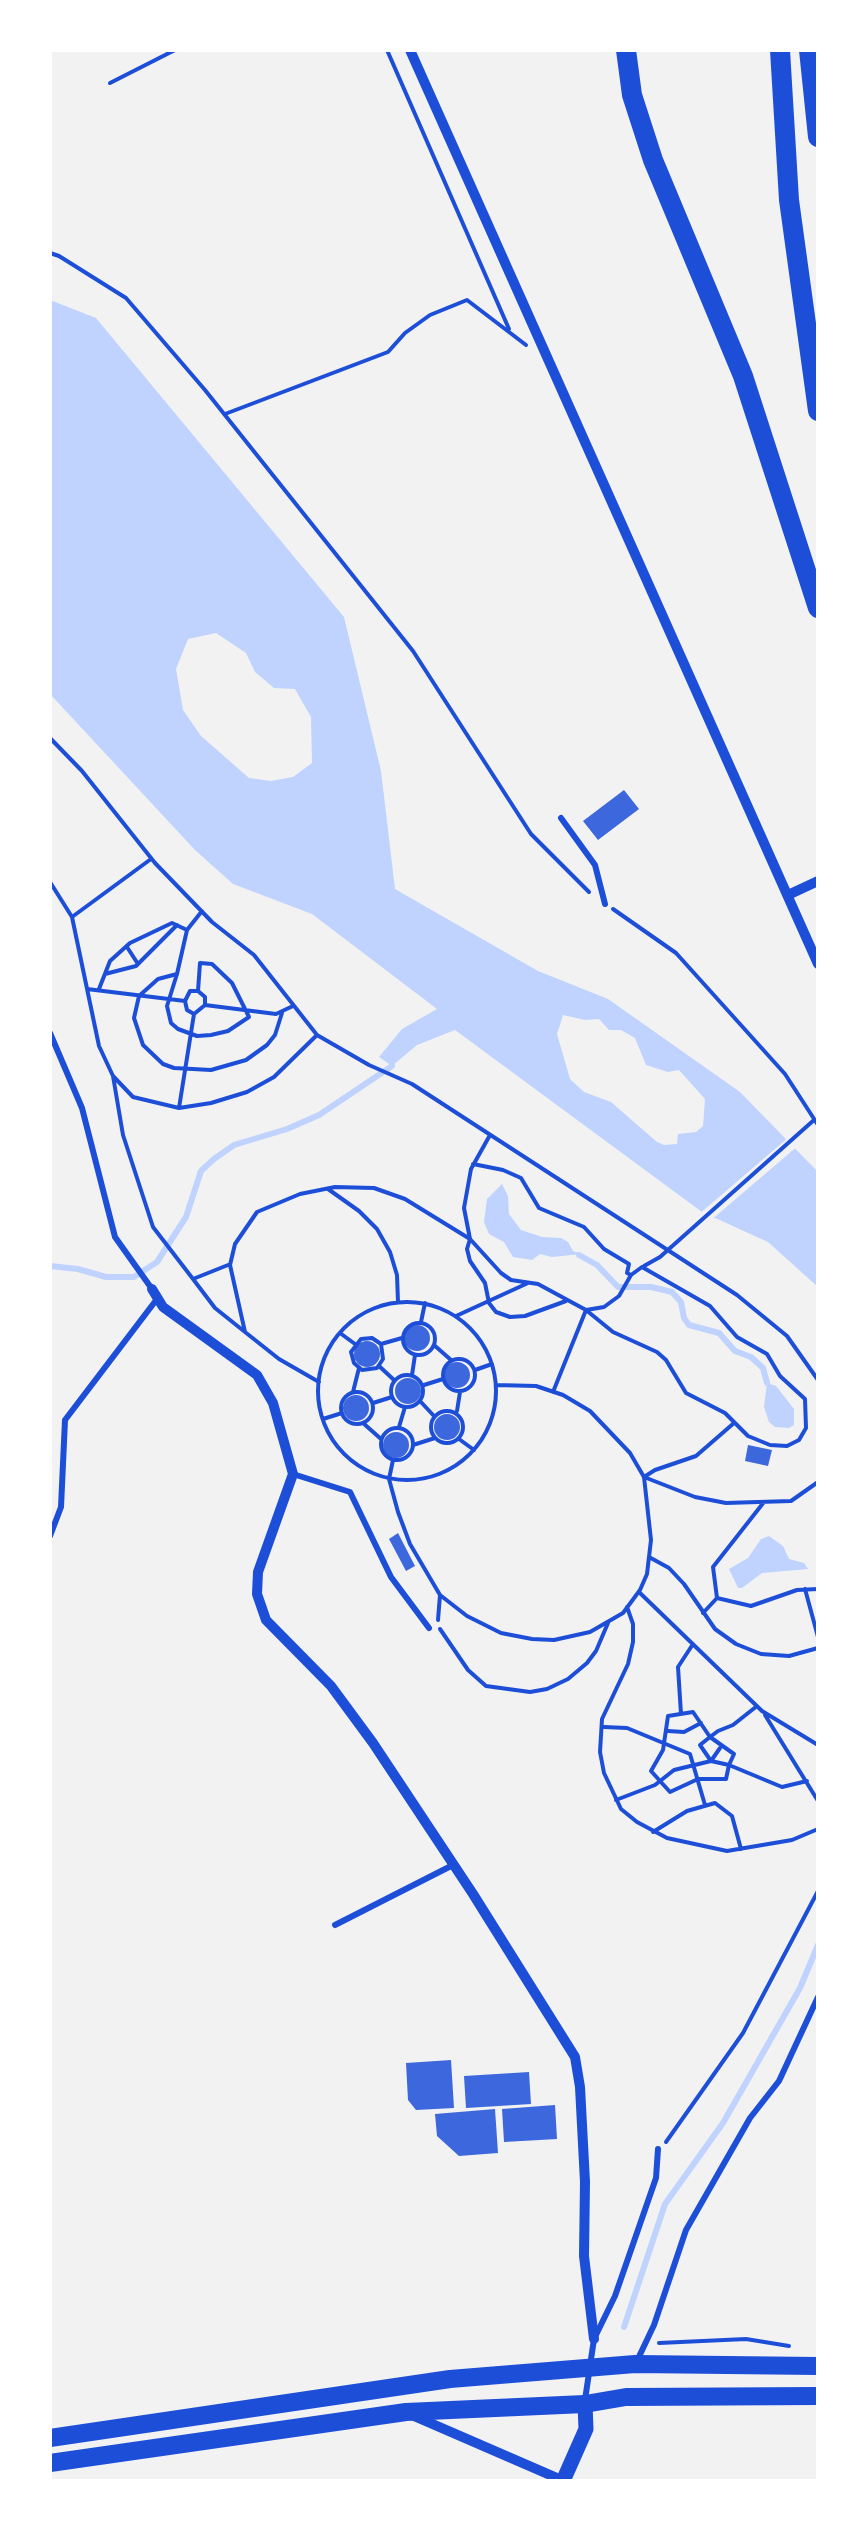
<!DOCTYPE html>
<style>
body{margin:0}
#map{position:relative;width:868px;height:2531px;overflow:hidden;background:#f2f2f2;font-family:"Work Sans",sans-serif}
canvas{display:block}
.frame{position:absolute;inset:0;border:52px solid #fff;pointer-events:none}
</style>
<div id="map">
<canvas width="868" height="2531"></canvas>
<div class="frame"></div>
</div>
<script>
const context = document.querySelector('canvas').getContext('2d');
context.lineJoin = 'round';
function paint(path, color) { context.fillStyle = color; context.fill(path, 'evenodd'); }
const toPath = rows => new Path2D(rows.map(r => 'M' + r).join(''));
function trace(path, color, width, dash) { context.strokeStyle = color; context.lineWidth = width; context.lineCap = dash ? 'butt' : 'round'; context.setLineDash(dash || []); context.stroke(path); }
paint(toPath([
 [50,300,96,318,344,617,381,771,395,889,538,971,608,999,740,1092,818,1172,818,1287,768,1242,702,1212,455,1030,417,1045,392,1066,379,1057,402,1029,437,1009,312,914,233,884,195,850,50,694],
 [216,633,246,653,255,672,274,688,295,689,311,717,312,763,293,777,271,781,249,778,201,736,183,710,176,669,188,639],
 [563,1015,585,1020,599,1019,609,1030,621,1030,635,1038,646,1065,668,1072,679,1070,705,1099,703,1126,696,1132,678,1134,677,1144,664,1145,657,1142,611,1102,584,1092,570,1079,557,1034],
 [502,1184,508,1196,509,1214,521,1230,542,1237,561,1238,568,1242,573,1251,582,1254,552,1257,540,1254,532,1260,513,1257,504,1242,489,1234,484,1222,487,1199],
 [767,1383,776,1386,794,1409,794,1425,789,1428,775,1427,769,1422,764,1407],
 [769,1536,783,1546,789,1559,804,1563,808,1569,762,1573,742,1588,738,1588,729,1569,748,1558,761,1539]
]), '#bfd3fe');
paint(toPath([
 [790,1136,799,1145,710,1221,698,1215]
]), '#f2f2f2');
trace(toPath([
 [579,1255,597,1265,618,1287,651,1287,672,1292,681,1302,684,1318,689,1325,719,1333,735,1351,751,1357,763,1368,767,1383],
 [50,1266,78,1269,106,1277,134,1277,157,1262,186,1217,201,1171,214,1159,234,1145,287,1129,319,1115,392,1066],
 [624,2327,665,2204,723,2123,800,1988,818,1945]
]), '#bfd3fe', 6);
paint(toPath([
 [624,790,639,809,598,840,583,821],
 '404 1338a13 13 0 1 1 26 0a13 13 0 1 1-26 0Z',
 '354 1354a13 13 0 1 1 26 0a13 13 0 1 1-26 0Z',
 '444 1375a13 13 0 1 1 26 0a13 13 0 1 1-26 0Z',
 '395 1391a13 13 0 1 1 26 0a13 13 0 1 1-26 0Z',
 '343 1408a13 13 0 1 1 26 0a13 13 0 1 1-26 0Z',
 '434 1427a13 13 0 1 1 26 0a13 13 0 1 1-26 0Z',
 '383 1445a13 13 0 1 1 26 0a13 13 0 1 1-26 0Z',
 [748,1445,772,1450,768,1466,745,1461],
 [398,1533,415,1566,406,1571,389,1539],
 [451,2060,454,2108,416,2110,408,2100,406,2063],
 [529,2072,531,2104,466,2108,464,2076],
 [555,2105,557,2139,504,2142,502,2109],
 [495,2109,498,2153,459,2156,437,2136,435,2114]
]), '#3d67dc');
trace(toPath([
 [387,50,509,329],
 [110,83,175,50],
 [50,253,59,256,126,298,205,390,413,651,531,834,589,892],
 [225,414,388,352,405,333,430,315,467,300,526,345],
 [50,738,82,771,155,863,212,922,254,955,317,1035,369,1065,412,1084,737,1295,787,1336,818,1380],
 [151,859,72,917,99,1046,113,1076,133,1097,179,1108,211,1103,247,1092,274,1077,317,1035],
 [50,882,72,917],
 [613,909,676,953,785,1074,818,1125],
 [202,911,187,930,177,974,158,979,139,996,134,1018,143,1045,163,1064,174,1068,211,1070,246,1060,267,1045,275,1035,282,1013],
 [127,947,138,964],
 [105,974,136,966,177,925],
 [177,974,167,1006,171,1023,178,1029,197,1036,211,1035,228,1031,249,1017,232,983,212,964,200,963,198,991],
 [87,989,185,1001,187,1010,194,1014,205,1005,276,1014,293,1006],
 [99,989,110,961,130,943,172,923,187,930],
 [185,1001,190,991,198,991,205,997,205,1005],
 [113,1076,123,1135,153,1227,193,1279,228,1265],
 [179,1108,194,1014],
 [490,1135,471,1169,464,1208,470,1239,501,1273,511,1280,538,1284,586,1310,613,1332,657,1352,666,1360,686,1393,725,1413,748,1436,770,1445,787,1446,799,1440,806,1428,805,1399,780,1376,767,1354,737,1337,710,1306,642,1267,631,1275,619,1296,604,1307,586,1310,553,1392],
 [473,1164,503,1170,521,1178,539,1208,584,1227,604,1249,629,1264,627,1273,631,1275],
 [328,1189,359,1211,377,1229,390,1252,397,1275,398,1302],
 [644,1266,660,1257,814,1120],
 [193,1279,215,1308,245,1332],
 '318 1391a89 89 0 1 1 178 0a89 89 0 1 1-178 0Z',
 [456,1316,528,1283],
 [421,1322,425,1303],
 '403 1339a16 16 0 1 1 32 0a16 16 0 1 1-32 0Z',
 [340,1333,355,1344],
 [381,1344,383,1359,377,1368,362,1370,354,1363,351,1352,361,1339,372,1338,381,1344,402,1338],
 [434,1345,451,1360],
 '443 1375a16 16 0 1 1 32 0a16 16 0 1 1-32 0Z',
 [379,1366,394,1380],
 [475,1370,492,1364],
 '391 1391a16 16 0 1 1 32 0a16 16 0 1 1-32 0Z',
 [412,1375,415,1355],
 [319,1382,279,1359,245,1332,230,1265,235,1244,257,1212,300,1194,335,1187,374,1188,405,1199,470,1239,467,1249,470,1261,485,1283,489,1303,496,1312,510,1317,525,1316,566,1301],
 [424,1385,443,1379],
 [496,1385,536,1386,563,1395,590,1411,630,1453,644,1477,655,1470,696,1456,734,1423],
 '341 1408a16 16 0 1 1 32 0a16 16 0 1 1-32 0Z',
 [353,1392,359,1368],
 [420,1401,434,1416],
 [373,1403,392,1397],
 '431 1427a16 16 0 1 1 32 0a16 16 0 1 1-32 0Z',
 [457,1411,460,1392],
 [323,1419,342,1413],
 [363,1423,381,1439],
 [399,1427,405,1407],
 '381 1444a16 16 0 1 1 32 0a16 16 0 1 1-32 0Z',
 [459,1439,474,1450],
 [413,1445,435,1438],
 [393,1460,389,1479,398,1512,410,1544,440,1595,467,1616,501,1633,532,1639,554,1640,590,1632,623,1613,640,1590,647,1574,651,1540,644,1477,695,1497,726,1503,791,1501,818,1482],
 [764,1502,713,1567,717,1598,751,1606,797,1590,818,1589],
 [649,1557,669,1568,684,1584,715,1629,736,1644,761,1654,789,1656,818,1648],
 [805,1589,818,1637],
 [640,1593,762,1711,818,1745],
 [627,1607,633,1624,633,1642,628,1664,602,1719,600,1752,604,1773,621,1809,637,1822,667,1838,727,1851,792,1840,818,1829],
 [703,1613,717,1598],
 [438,1620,440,1595],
 [440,1629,468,1670,486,1686,530,1692,547,1689,568,1679,587,1663,596,1651,608,1623],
 [757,1706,733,1725,718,1731,710,1737,700,1745,711,1761,729,1765,726,1779,698,1779,670,1792,651,1771,663,1750,668,1716,693,1712,710,1737,734,1754,729,1765,782,1787,807,1781],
 [681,1714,678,1667,693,1644],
 [765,1715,818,1801],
 [604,1727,627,1728,690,1754,705,1805],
 [668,1731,684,1732,701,1723],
 [616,1800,655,1785,674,1770,711,1761,720,1748],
 [653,1832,687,1811,715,1803,732,1816,741,1849],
 [666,2142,743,2033,818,1891],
 [659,2343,746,2339,789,2346]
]), '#1d4ed8', 4);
trace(toPath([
 [561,818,595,865,605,904],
 [50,1033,82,1108,115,1237,152,1289],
 [293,1474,350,1492,391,1577,429,1628],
 [50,1536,61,1507,65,1420,157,1299],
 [335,1925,453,1865],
 [636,2363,654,2325,686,2230,750,2118,779,2081,818,1997],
 [585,2400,594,2339,615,2296,656,2178,658,2149]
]), '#1d4ed8', 6);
trace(toPath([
 [410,50,818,964],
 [788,895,818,881],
 [152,1289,163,1307,257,1375,273,1403,293,1474,258,1572,257,1594,266,1620,331,1686,373,1743,473,1894,575,2057,580,2087,585,2182,584,2256,594,2339],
 [414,2416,564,2481]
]), '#1d4ed8', 10);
trace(toPath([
 [563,2481,586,2429,585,2404]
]), '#1d4ed8', 15);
trace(toPath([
 [50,2438,450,2379,635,2364,818,2366],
 [50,2463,406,2412,585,2404,626,2397,818,2396]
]), '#1d4ed8', 18);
trace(toPath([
 [626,50,632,95,653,160,743,376,818,608],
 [780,50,789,200,818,411],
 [809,50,818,137]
]), '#1d4ed8', 20);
</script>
